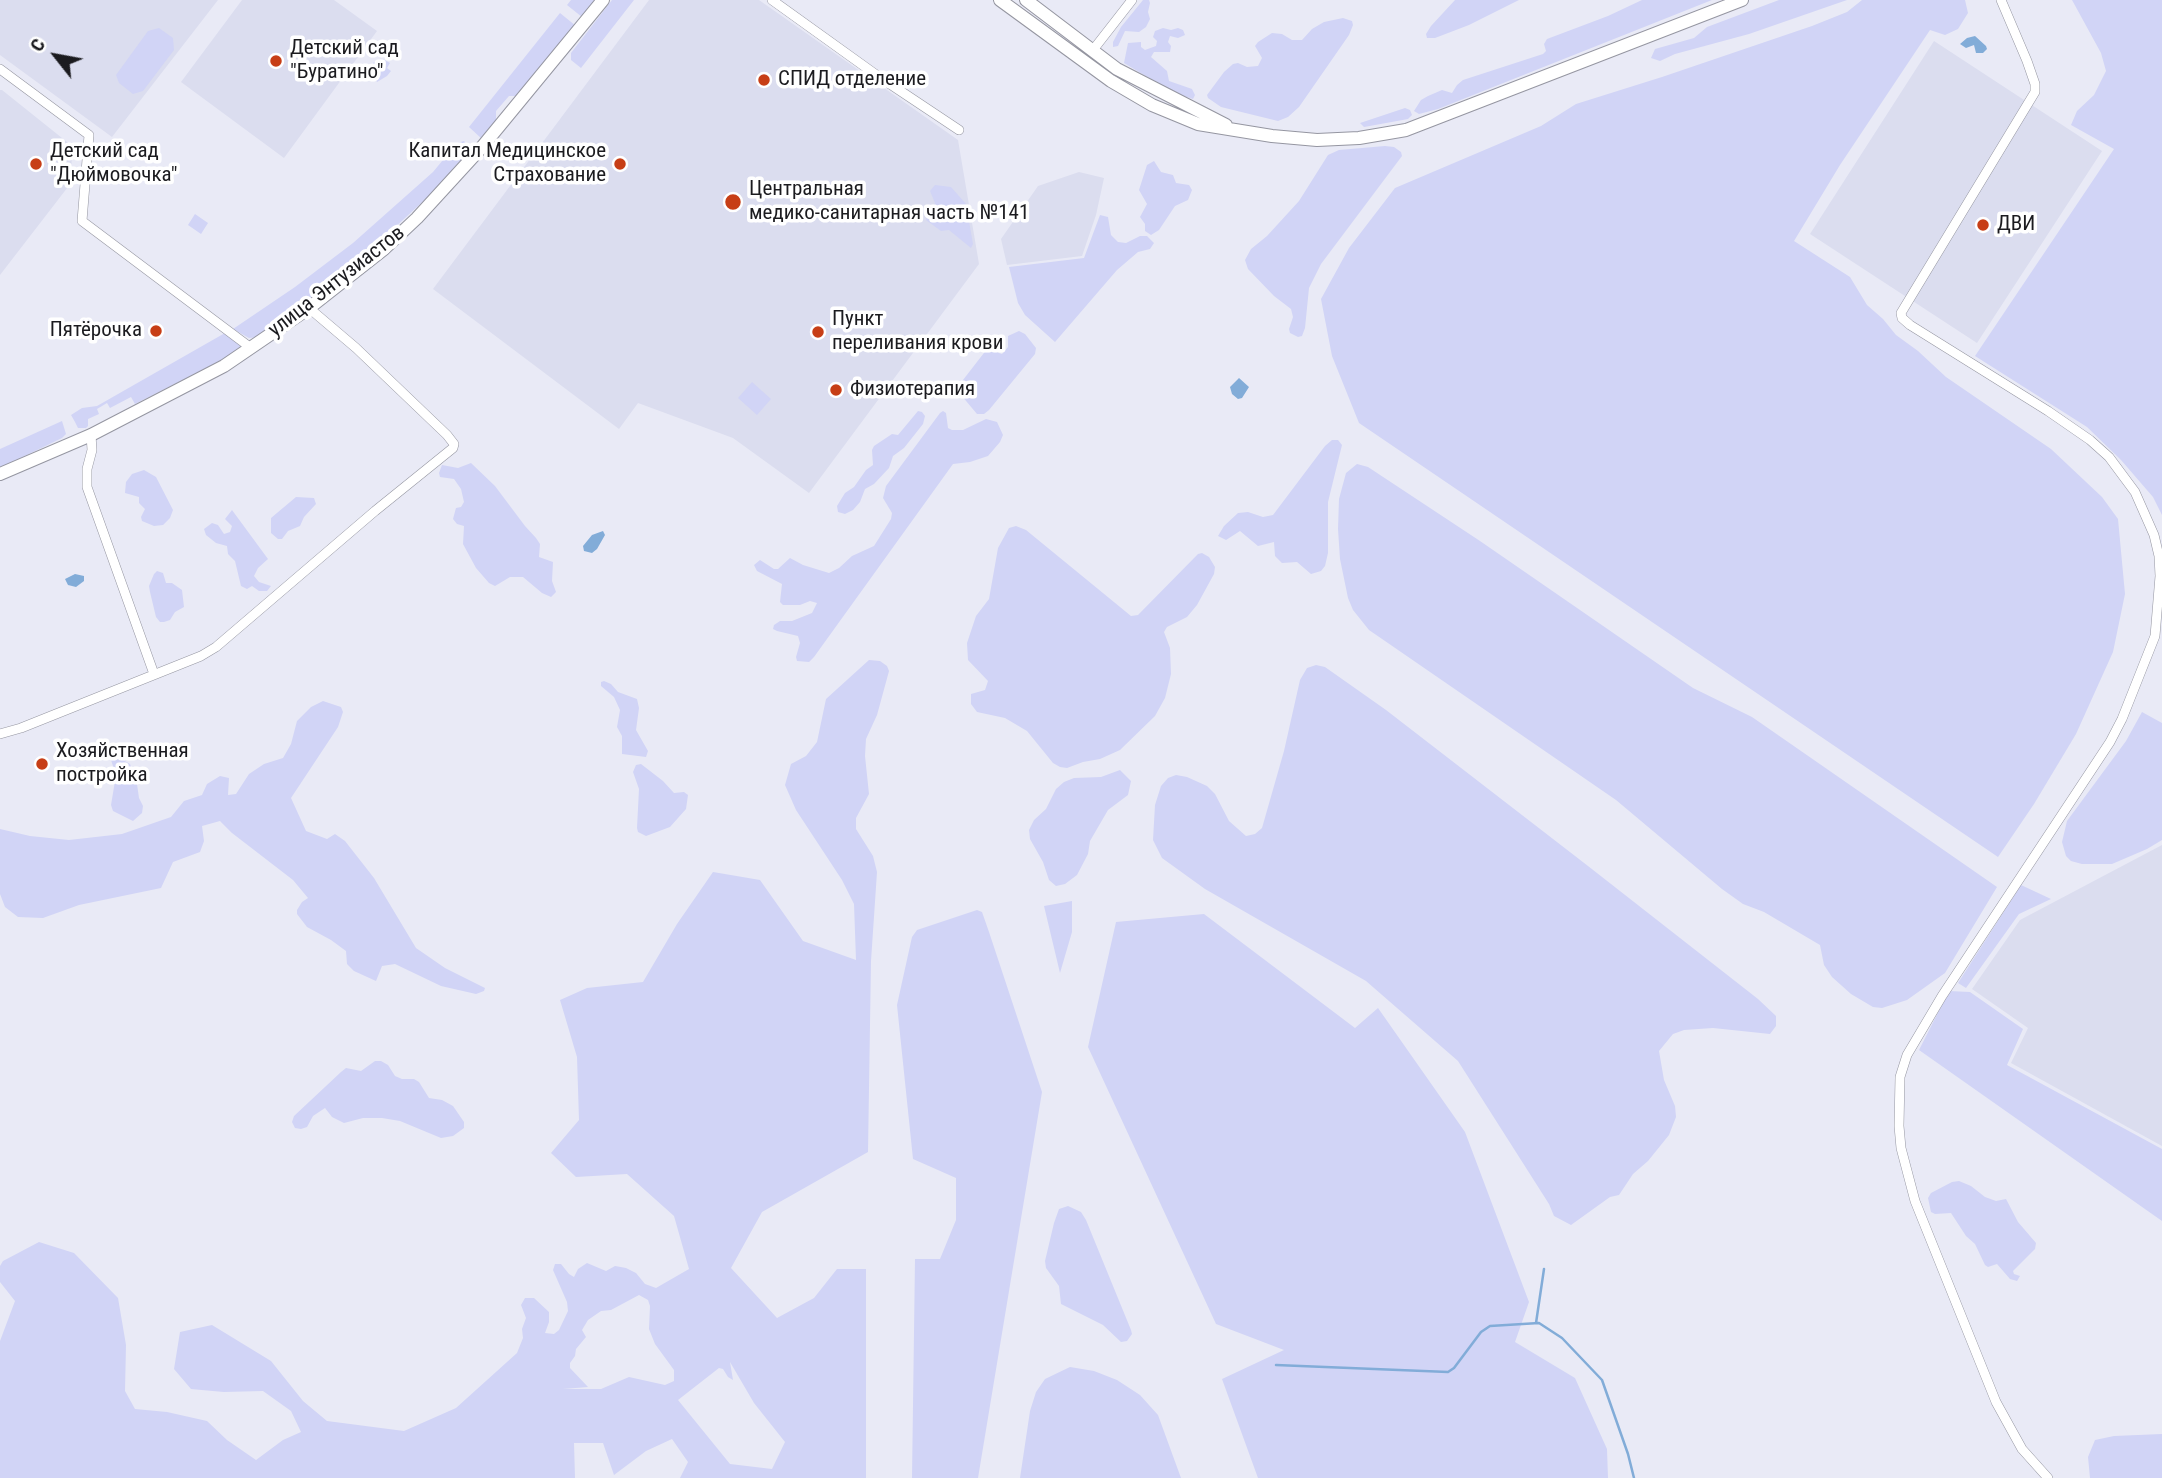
<!DOCTYPE html>
<meta charset="utf-8">
<style>
body{margin:0}
#map{position:relative;width:2162px;height:1478px;overflow:hidden;background:#e9eaf6;font-family:"Roboto Condensed",sans-serif}
canvas{display:block}
.north{position:absolute;left:21px;top:21px;width:70px;height:70px;-webkit-text-stroke:5px #fff;paint-order:stroke;rotate:301deg;font-size:19px;font-weight:700;line-height:28px;text-align:center;color:#1b1b1f}
.north::after{content:'';display:block;margin:auto;width:24px;height:32px;background:#1b1b1f;clip-path:polygon(50% 0,100% 100%,50% 72%,0 100%)}
</style>
<div id="map">
<canvas width="2162" height="1478"></canvas>
<div class="north">С</div>
</div>
<script>
const context = document.querySelector('canvas').getContext('2d');
context.lineJoin = 'round';
function paint(path, color) { context.fillStyle = color; context.fill(path, 'evenodd'); }
const toPath = rows => new Path2D(rows.map(r => 'M' + r).join(''));
function trace(path, color, width, dash) { context.strokeStyle = color; context.lineWidth = width; context.lineCap = dash ? 'butt' : 'round'; context.setLineDash(dash || []); context.stroke(path); }
function write(font, color, halo, rows, align = 'center') {
  context.font = font + ' "Roboto Condensed",sans-serif'; context.lineWidth = 7; context.setLineDash([]); context.textBaseline = 'middle'; context.strokeStyle = halo; context.fillStyle = color; for (const [text, x, y, turn = 0] of rows) {
    context.save(); context.translate(x, y); context.rotate((+turn || 0) * Math.PI / 180); context.textAlign = isNaN(turn) ? turn : align; if (halo) context.strokeText(text, 0, 0); context.fillText(text, 0, 0); context.restore();
  }
}
paint(toPath([
 [0,0,218,0,112,137,0,55],
 [242,0,334,0,377,31,284,158,181,82],
 [649,0,759,0,958,140,979,264,809,493,733,438,638,403,619,429,433,289],
 [1934,41,2102,151,1977,343,1810,234],
 [0,90,2,90,72,146,71,183,0,275],
 [1079,172,1104,178,1096,215,1082,256,1007,265,1001,239,1038,186],
 [2162,845,2162,1146,2011,1063,2028,1028,1972,989,2020,920]
]), '#dbddef');
paint(toPath([
 [571,0,595,0,582,17,567,5],
 [612,0,634,0,581,68,571,60,571,53],
 [1143,0,1149,0,1150,3,1148,12,1150,19,1146,27,1139,32,1125,31,1118,46,1113,47,1113,42,1121,27],
 [1455,0,1519,0,1469,25,1435,38,1427,38,1426,34,1431,26],
 [1642,0,1712,0,1438,109,1419,114,1414,111,1421,100,1428,96,1442,90,1452,93,1457,85,1463,80,1543,54,1546,51,1544,44,1547,39,1608,16],
 [1779,0,1847,0,1749,34,1675,54,1660,61,1651,58,1655,49,1694,38,1707,27],
 [1862,0,1965,0,1968,13,1958,29,1945,35,1930,30,1840,165,1794,241,1850,277,1867,305,1883,319,1896,335,1918,351,1946,377,2051,449,2102,497,2118,519,2125,594,2113,652,2076,734,2034,804,1998,857,1359,423,1332,356,1321,299,1349,248,1395,188,1541,126,1576,104,1662,77,1812,26,1847,12],
 [2072,0,2162,0,2162,515,2153,497,2121,460,2087,427,1975,356,2114,149,2071,125,2077,111,2094,95,2106,71,2101,53],
 [560,13,576,26,517,96,509,96,496,111,496,122,482,139,469,127],
 [1343,18,1352,21,1353,25,1349,35,1299,107,1288,117,1278,121,1221,107,1208,98,1207,95,1224,72,1233,64,1238,63,1247,67,1258,66,1262,58,1255,46,1258,42,1272,33,1282,34,1292,40,1302,40,1312,29,1324,22],
 [159,28,173,38,174,50,143,91,133,94,119,83,116,75,148,31],
 [1163,28,1171,30,1178,28,1183,30,1185,35,1178,38,1170,36,1168,42,1171,46,1170,52,1154,52,1151,57,1167,71,1169,81,1192,89,1195,95,1193,99,1174,93,1124,63,1128,43,1141,42,1141,47,1145,50,1156,46,1157,41,1153,37,1155,31],
 [383,59,390,63,387,68,391,71,387,76,377,82,370,68,374,62,379,65],
 [1405,108,1410,110,1412,115,1408,119,1364,127,1360,123],
 [464,141,471,149,431,194,351,268,259,337,249,338,233,329,295,287,353,243,433,172,457,143],
 [1385,146,1394,147,1401,152,1402,156,1321,264,1309,288,1305,328,1302,336,1298,337,1290,333,1289,329,1293,317,1291,309,1274,296,1248,269,1245,260,1251,249,1267,236,1299,201,1328,155,1339,150],
 [1154,161,1161,172,1173,175,1176,183,1189,185,1192,190,1188,200,1175,206,1159,230,1151,235,1145,231,1145,224,1140,217,1147,204,1139,190,1147,165],
 [935,185,951,187,966,204,973,244,971,248,949,230,941,231,926,220,927,215,935,203,930,191],
 [195,214,208,223,201,234,188,225],
 [1100,215,1108,217,1111,235,1118,242,1126,243,1140,236,1147,236,1154,243,1150,249,1138,252,1117,270,1055,342,1025,315,1018,303,1009,267,1084,258],
 [1019,331,1025,334,1036,348,1035,354,989,410,984,414,977,414,956,389,987,349,1002,354,1008,347,1008,336],
 [225,333,241,345,240,351,135,404,131,397,110,408,107,403,97,409,99,414,88,419,88,426,86,428,78,428,75,422,71,415,82,408,97,406],
 [752,382,771,399,757,415,738,398],
 [918,411,922,412,925,416,923,424,904,448,893,456,889,468,874,484,865,489,860,502,853,510,845,514,838,512,837,506,845,493,854,487,866,470,873,465,872,450,874,446,892,434,898,435],
 [943,411,946,413,948,428,952,430,963,430,986,419,997,422,1003,435,1000,442,988,456,970,462,953,464,814,657,809,662,797,661,796,657,800,643,798,636,777,631,773,629,774,625,780,621,792,621,812,613,817,603,810,601,800,605,783,605,780,602,782,584,757,571,754,565,760,560,774,569,778,569,790,558,803,565,829,573,839,568,852,556,874,546,891,519,892,513,883,498,886,486,940,413],
 [62,421,66,434,62,438,0,468,0,449],
 [1332,440,1338,440,1342,445,1328,502,1328,553,1325,566,1321,571,1311,574,1297,562,1282,563,1275,556,1274,542,1258,546,1240,531,1226,540,1218,536,1224,526,1238,513,1248,512,1263,517,1273,515,1325,446],
 [471,463,495,486,525,526,536,538,540,544,539,557,553,562,552,581,556,592,551,597,542,593,523,577,510,577,495,586,489,583,476,568,463,544,464,526,457,524,453,519,456,508,461,507,464,502,461,489,454,479,440,477,439,473,442,465,458,468],
 [1357,464,1368,467,1480,541,1693,688,1752,717,1997,887,1945,973,1907,1000,1882,1008,1873,1007,1851,994,1832,977,1824,965,1820,945,1764,912,1743,904,1722,889,1616,800,1369,630,1353,610,1348,598,1340,559,1338,529,1339,499,1346,473],
 [144,470,156,477,173,510,170,518,163,525,154,526,142,521,141,517,145,509,139,503,139,497,125,493,126,482,132,474],
 [296,497,314,498,316,504,304,517,300,526,288,531,282,539,278,539,271,533,271,518],
 [232,510,268,559,258,568,254,576,259,582,271,586,267,591,259,591,252,586,247,589,241,586,235,561,228,554,227,546,216,543,206,535,204,529,212,523,218,525,224,534,230,532,232,526,225,519],
 [1016,526,1026,530,1131,616,1138,615,1198,554,1202,553,1209,557,1215,567,1214,574,1197,605,1187,617,1167,627,1164,632,1170,648,1171,674,1165,698,1155,716,1120,750,1100,759,1083,762,1067,768,1060,767,1053,763,1027,731,1005,718,977,712,971,704,971,694,985,690,988,681,968,660,967,643,976,616,989,599,998,548,1009,528],
 [157,571,163,573,166,583,172,583,182,590,184,607,175,612,170,620,164,622,160,622,156,617,150,592,149,586,154,574],
 [869,660,880,661,887,666,889,671,877,715,866,739,865,756,869,794,856,818,856,829,873,856,877,872,871,961,868,1152,762,1212,731,1268,777,1318,814,1298,837,1269,866,1269,866,1478,680,1478,688,1462,672,1439,646,1451,614,1475,603,1443,574,1443,575,1478,0,1478,0,1341,15,1301,0,1282,0,1266,3,1261,39,1242,74,1253,118,1298,126,1345,125,1391,135,1409,167,1412,207,1421,227,1440,256,1460,283,1440,301,1432,291,1411,263,1391,224,1392,191,1389,174,1369,180,1332,212,1325,271,1361,303,1401,327,1421,404,1431,456,1408,517,1353,523,1338,522,1329,526,1318,521,1305,525,1298,534,1298,549,1312,549,1322,545,1333,554,1334,559,1330,568,1311,567,1302,553,1270,555,1264,561,1264,569,1274,574,1277,578,1269,587,1263,606,1271,615,1266,626,1268,636,1273,645,1284,656,1288,689,1269,674,1216,627,1174,576,1177,551,1153,579,1120,577,1057,560,1000,587,988,643,982,677,924,713,872,760,880,803,941,856,960,854,904,842,880,796,810,785,785,791,764,806,756,817,742,826,699],
 [639,1295,648,1300,650,1306,649,1329,655,1344,674,1370,674,1381,665,1385,629,1377,601,1389,563,1389,588,1387,570,1368,570,1363,575,1356,576,1349,586,1337,582,1330,588,1320,601,1311,611,1310],
 [730,1362,754,1403,785,1442,772,1469,730,1464,678,1400,719,1368,723,1369,728,1377,733,1380],
 [1316,665,1325,667,1386,710,1588,866,1758,999,1776,1016,1776,1026,1770,1034,1713,1028,1684,1030,1673,1034,1659,1051,1664,1080,1675,1106,1676,1117,1669,1135,1648,1161,1633,1174,1619,1195,1610,1197,1571,1225,1554,1216,1549,1204,1458,1061,1366,981,1205,889,1162,858,1153,840,1155,805,1161,786,1168,778,1176,775,1187,777,1207,786,1215,794,1229,821,1246,836,1255,834,1262,828,1284,751,1300,680,1307,668],
 [604,681,611,684,618,692,637,699,639,708,636,730,648,751,646,757,622,754,622,736,617,727,620,710,614,697,601,686,601,682],
 [323,701,341,707,343,712,338,727,291,798,306,831,327,839,335,834,345,841,374,878,416,948,445,968,485,988,484,991,476,994,441,986,395,964,382,966,376,981,354,971,347,964,346,951,331,940,307,927,297,914,297,910,302,902,308,898,293,880,232,833,220,821,202,826,204,841,200,852,173,862,161,888,79,905,43,918,18,917,5,907,0,894,0,829,30,836,69,840,122,834,171,817,184,801,202,795,207,784,220,776,229,778,228,795,236,794,249,774,264,764,283,758,291,744,297,721,311,707],
 [2142,712,2162,723,2162,840,2147,849,2112,864,2082,864,2071,861,2066,856,2062,842,2067,821,2126,741],
 [116,756,130,764,137,784,139,798,143,806,142,813,133,821,113,811,111,805,116,775,111,760],
 [641,764,663,781,674,793,684,792,688,795,686,809,670,827,646,836,638,832,637,828,639,789,633,772,636,765],
 [1120,770,1131,781,1128,795,1108,810,1090,841,1088,854,1077,875,1065,884,1056,886,1049,880,1043,862,1030,839,1029,830,1034,820,1046,809,1056,789,1064,782,1074,778,1101,777],
 [2021,885,2051,899,2019,914,1966,988,1958,983],
 [1072,901,1072,932,1060,973,1044,906],
 [977,910,982,912,989,932,1042,1092,978,1478,912,1478,915,1259,940,1259,956,1220,956,1178,913,1159,897,1005,912,937,917,930],
 [1204,914,1355,1028,1378,1008,1465,1132,1529,1302,1515,1342,1575,1378,1607,1449,1608,1478,1258,1478,1222,1379,1284,1350,1216,1324,1088,1047,1116,922],
 [1949,991,1970,992,2023,1029,2007,1065,2162,1149,2162,1221,1919,1050],
 [375,1061,381,1061,388,1065,395,1076,402,1079,414,1079,419,1082,429,1098,442,1100,453,1106,464,1122,464,1128,453,1136,441,1138,400,1121,382,1118,363,1118,344,1123,332,1117,325,1108,313,1116,307,1127,301,1129,295,1128,292,1122,294,1116,341,1072,346,1068,361,1071],
 [1959,1181,1971,1186,1985,1197,1996,1201,2006,1199,2018,1222,2036,1243,2035,1249,2013,1271,2014,1274,2020,1276,2017,1281,2010,1279,1997,1264,1988,1267,1985,1265,1975,1244,1966,1236,1951,1213,1935,1214,1931,1212,1928,1198,1931,1193,1952,1182],
 [1068,1206,1081,1212,1086,1220,1131,1330,1132,1334,1127,1341,1121,1342,1103,1325,1061,1304,1059,1286,1046,1268,1045,1261,1054,1223,1059,1209],
 [1070,1367,1094,1371,1117,1380,1140,1395,1158,1415,1181,1478,1020,1478,1030,1411,1036,1392,1045,1379],
 [2162,1434,2162,1478,2090,1478,2088,1457,2095,1440,2114,1436]
]), '#d1d4f6');
paint(toPath([
 [1975,36,1986,46,1987,49,1983,53,1976,53,1974,45,1966,48,1960,44,1967,38],
 [1239,378,1249,387,1242,398,1238,399,1232,394,1230,387],
 [603,531,605,535,597,549,592,553,584,551,583,546,592,535],
 [75,574,84,576,84,581,76,587,68,585,65,579]
]), '#82acd8');
trace(toPath([
 [1536,1323,1544,1269],
 [1276,1365,1448,1372,1454,1368,1481,1332,1490,1326,1539,1323,1562,1338,1602,1380,1628,1454,1634,1478]
]), '#82acd8', 2.5);
const minor = toPath([
 [772,0,875,74,959,130],
 [2001,0,2027,61,2035,84,2035,92,1901,313,1902,318,1910,325,2048,411,2090,440,2109,457,2135,492,2154,535,2159,556,2160,576,2155,636,2122,719,2110,742,1942,996,1907,1055,1900,1077,1899,1126,1901,1148,1915,1201,1996,1402,2022,1449,2048,1478],
 [1093,50,1132,0],
 [0,69,89,135,82,221,251,348],
 [91,435,92,450,87,469,87,487,154,674],
 [0,734,21,728,201,656,216,647,375,511,453,448,454,444,447,435,356,348,309,308]
]);
const secondary = toPath([
 [1000,0,1111,81,1152,105,1198,124,1272,136,1317,140,1359,138,1406,130,1742,0],
 [1026,0,1117,69,1226,125],
 [0,474,91,435,224,366,309,308,384,249,417,218,482,147,603,0]
]);
trace(minor, '#9596a1', 10);
trace(secondary, '#9596a1', 14);
trace(minor, '#fff', 9);
trace(secondary, '#fff', 12);
for (const [x, y, r, color] of [
 [276,61,7,"#c73e16"],
 [764,80,7,"#c73e16"],
 [36,164,7,"#c73e16"],
 [620,164,7,"#c73e16"],
 [733,202,9,"#c73e16"],
 [1983,225,7,"#c73e16"],
 [156,331,7,"#c73e16"],
 [818,332,7,"#c73e16"],
 [836,390,7,"#c73e16"],
 [42,764,7,"#c73e16"]
]) { const dot = new Path2D(); dot.arc(x, y, r, 0, 2 * Math.PI); context.fillStyle = color; context.fill(dot); trace(dot, '#fff', 2.5); }
write('21px', '#1b1b1f', '#fff', [
 ["Детский сад",290,49],
 ["\"Буратино\"",290,73],
 ["СПИД отделение",778,80],
 ["Детский сад",50,152],
 ["\"Дюймовочка\"",50,176],
 ["Капитал Медицинское",606,152,"right"],
 ["Страхование",606,176,"right"],
 ["Центральная",749,190],
 ["медико-санитарная часть №141",749,214],
 ["ДВИ",1997,225],
 ["Пункт",832,320],
 ["переливания крови",832,344],
 ["Пятёрочка",142,331,"right"],
 ["Физиотерапия",850,390],
 ["Хозяйственная",56,752],
 ["постройка",56,776]
], 'left');
write('21px', '#1b1b1f', '#fff', [
 ["улица Энтузиастов",337,282,-38]
]);
</script>
